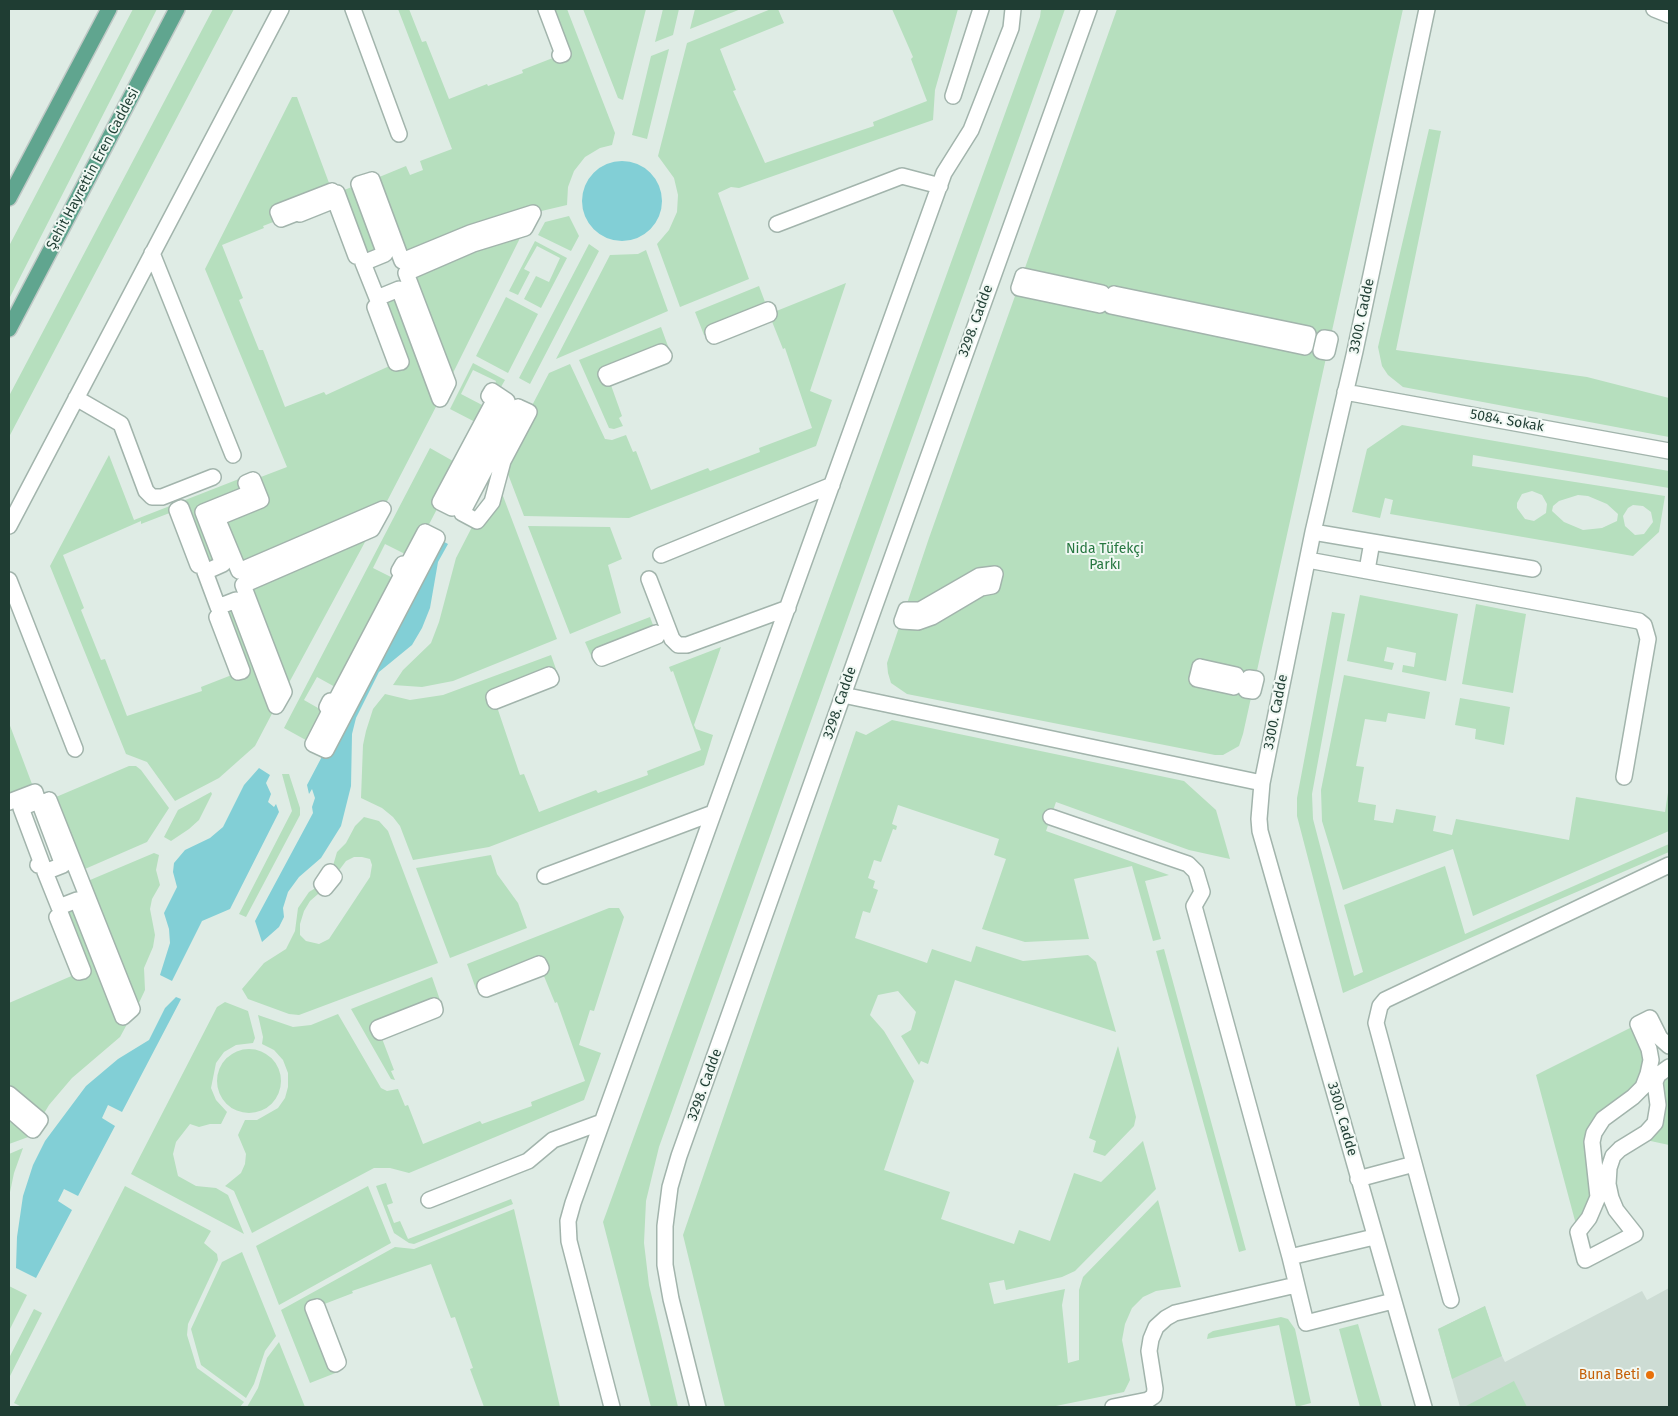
<!DOCTYPE html>
<meta charset="utf-8">
<style>
body{margin:0}
#map{position:relative;width:1678px;height:1416px;overflow:hidden;background:#dfece5;font-family:"Fira Sans",sans-serif}
canvas{display:block}
.frame{position:absolute;inset:0;border:10px solid #1f3d33;pointer-events:none}
</style>
<div id="map">
<canvas width="1678" height="1416"></canvas>
<div class="frame"></div>
</div>
<script>
const context = document.querySelector('canvas').getContext('2d');
context.lineJoin = 'round';
function paint(path, color) { context.fillStyle = color; context.fill(path, 'evenodd'); }
const toPath = rows => new Path2D(rows.map(r => 'M' + r).join(''));
function trace(path, color, width, dash) { context.strokeStyle = color; context.lineWidth = width; context.lineCap = dash ? 'butt' : 'round'; context.setLineDash(dash || []); context.stroke(path); }
function write(font, color, halo, rows, align = 'center') {
  context.font = font + ' "Fira Sans",sans-serif'; context.lineWidth = 4; context.setLineDash([]); context.textBaseline = 'middle'; context.strokeStyle = halo; context.fillStyle = color; for (const [text, x, y, turn = 0] of rows) {
    context.save(); context.translate(x, y); context.rotate((+turn || 0) * Math.PI / 180); context.textAlign = isNaN(turn) ? turn : align; if (halo) context.strokeText(text, 0, 0); context.fillText(text, 0, 0); context.restore();
  }
}
paint(toPath([
 [1669,1288,1669,1407,1460,1407,1438,1329,1485,1306,1499,1350,1505,1362,1642,1291,1647,1300]
]), '#cddcd4');
paint(toPath([
 [133,9,157,9,9,299,9,246],
 [213,9,234,9,9,437,9,396],
 [398,9,409,9,422,42,426,41,449,99,487,84,488,86,523,73,522,70,563,54,546,9,567,9,615,133,612,145,600,148,585,157,574,171,568,187,567,205,533,213,402,261,372,180,406,166,410,175,423,170,420,161,452,149],
 [583,9,646,9,623,100,618,98],
 [663,9,679,9,673,35,655,42],
 [695,9,741,9,690,29],
 [771,9,778,9,784,23,720,49,736,90,733,91,765,163,874,126,873,122,927,101,911,59,913,57,892,9,958,9,935,90,933,120,739,188,731,187,718,193,749,279,680,307,657,244,669,230,677,212,678,195,674,178,658,156,687,43],
 [1041,9,1065,9,659,1147,646,1201,644,1243,649,1285,678,1407,651,1407,603,1222,1040,17],
 [1117,9,1403,9,1243,734,1239,746,1223,755,1215,755,907,694,891,683,888,673,887,663,929,538],
 [669,49,647,139,632,135,651,56],
 [292,97,297,97,332,191,281,219,263,226,264,228,222,245,243,298,239,300,259,350,263,350,285,407,324,392,326,395,396,363,377,298,399,289,440,399,383,509,239,571,217,518,253,480,287,467,205,269],
 [1429,129,1441,131,1396,350,1587,377,1669,398,1669,437,1403,387,1388,375,1382,366,1378,347],
 [359,184,385,254,363,263,337,193],
 [569,216,579,236,571,251,538,235,545,222],
 [525,228,448,383,406,273],
 [535,241,567,258,541,308,524,299,536,276,549,282,560,258,537,246,524,269,530,272,518,295,509,291],
 [589,244,599,251,530,384,519,378],
 [646,250,668,311,556,359,610,255,638,254],
 [846,283,810,391,832,400,816,446,629,518,524,516,503,461,549,373,570,364,605,439,612,440,626,435,633,452,636,451,651,490,708,468,710,471,760,452,759,448,812,428,785,348,783,349,769,314],
 [759,286,768,310,704,335,695,312],
 [506,297,538,314,508,373,476,356],
 [661,327,669,349,607,374,622,416,619,418,623,426,614,429,609,428,579,360],
 [473,363,505,380,497,394,492,391,496,381,473,370,461,394,484,406,481,425,450,409],
 [1402,425,1669,471,1669,488,1473,455,1472,466,1665,496,1659,532,1633,556,1390,514,1393,500,1385,498,1380,518,1352,512,1367,449],
 [1532,491,1542,495,1547,504,1546,513,1534,521,1525,519,1517,508,1517,503,1522,494],
 [1578,495,1588,496,1607,504,1618,514,1617,521,1602,528,1583,530,1564,522,1552,511,1553,506,1559,501],
 [1633,505,1643,506,1651,512,1653,522,1644,534,1635,535,1625,526,1623,516,1628,508],
 [430,448,460,465,425,532,407,555,385,544,373,568,395,579,337,688,317,677,304,700,325,712,313,744,284,728],
 [109,455,134,520,244,477,250,493,203,512,223,564,205,572,180,509,141,524,141,521,63,555,84,608,81,610,101,660,105,659,127,716,202,691,201,687,242,671,218,607,236,600,276,706,255,746,219,778,175,801,147,762,126,754,50,566],
 [500,488,557,639,453,681,422,687,393,685,403,670,431,643,439,622,456,558,472,527],
 [528,526,610,527,622,559,608,565,621,613,570,634],
 [372,529,284,692,243,585],
 [1360,595,1458,614,1446,681,1402,672,1403,665,1414,667,1416,653,1387,647,1384,661,1394,663,1392,670,1347,661],
 [1476,604,1526,614,1513,693,1462,684],
 [1332,612,1345,614,1312,794,1313,819,1354,976,1363,972,1344,905,1445,866,1465,934,1669,844,1669,852,1343,993,1297,816,1297,798],
 [650,617,656,633,592,658,585,642],
 [721,647,694,725,696,729,713,735,704,765,489,847,413,860,400,826,393,817,382,808,361,798,363,745,366,731,373,709,385,694,410,700,443,695,551,655,557,672,494,698,520,775,524,774,539,812,596,790,598,793,648,775,647,771,701,750,673,671,671,672,669,667],
 [1344,675,1430,692,1425,719,1388,713,1386,722,1365,719,1356,766,1364,767,1358,802,1376,805,1374,820,1393,823,1396,809,1436,816,1433,831,1452,835,1456,819,1569,840,1576,797,1665,812,1669,786,1669,831,1473,916,1453,849,1343,890,1322,821,1321,790],
 [1460,698,1510,707,1504,745,1475,739,1476,729,1455,725],
 [892,720,1184,781,1216,810,1230,859,1189,850,1056,802,1046,831,1169,875,1145,881,1161,939,1153,941,1132,866,1074,879,1089,939,1025,942,982,929,1006,859,994,855,999,839,898,805,892,824,897,826,896,830,893,829,881,862,874,860,868,878,875,881,873,888,878,890,870,913,863,911,855,938,927,963,932,949,971,962,976,946,1023,961,1088,955,1096,962,1116,1032,955,980,928,1064,921,1061,919,1065,901,1036,911,1030,916,1012,898,991,878,995,870,1015,884,1031,914,1081,884,1170,950,1192,941,1219,1014,1244,1019,1230,1050,1241,1074,1173,1101,1182,1143,1141,1156,1189,1075,1271,1062,1277,1006,1290,1004,1280,989,1283,994,1304,1065,1289,1062,1305,1068,1363,1079,1360,1079,1290,1083,1277,1158,1200,1181,1287,1156,1291,1143,1297,1132,1308,1125,1324,1122,1340,1130,1380,1124,1392,1051,1407,725,1407,683,1235,856,731,866,735],
 [9,723,35,792,9,802],
 [129,766,136,766,141,770,169,808,147,842,78,872,49,800],
 [282,774,289,774,300,808,300,815,246,917,239,914,292,811],
 [211,792,212,794,199,820,189,829,171,841,164,837,178,810],
 [364,817,379,821,388,831,438,963,299,1015,289,1014,248,999,242,989,264,963,286,949,295,931,298,908,309,892,322,884,325,888,310,901,304,911,300,924,300,935,306,941,319,944,329,939,370,877,372,865,370,859,362,857,354,857,346,861,334,877,332,869,337,852,346,843,355,826],
 [154,853,159,855,156,870,160,885,152,899,150,909,155,935,153,947,144,968,145,990,138,1005,83,883],
 [491,855,497,874,518,903,527,928,450,958,416,868],
 [77,900,126,1026,120,1037,72,1078,49,1105,40,1120,9,1094,9,1003,83,971,61,915],
 [609,908,619,908,624,917,594,1011,590,1010,579,1045,601,1053,584,1100,409,1173,390,1168,374,1168,252,1233,234,1191,225,1186,241,1173,245,1164,246,1154,238,1135,245,1120,257,1120,278,1108,285,1098,288,1087,288,1073,283,1060,274,1050,262,1044,263,1037,258,1015,293,1027,311,1025,338,1014,381,1088,387,1091,398,1089,405,1106,408,1105,423,1144,480,1121,482,1124,532,1106,531,1102,585,1081,557,1002,555,1003,539,964,476,989,467,964],
 [1164,949,1246,1250,1239,1252,1156,951],
 [432,977,441,1003,378,1028,394,1070,391,1071,395,1080,391,1079,351,1009],
 [225,1002,248,1011,255,1038,253,1043,236,1045,224,1052,216,1063,211,1088,216,1100,227,1112,221,1124,210,1124,199,1127,190,1124,176,1142,173,1154,178,1176,196,1186,216,1188,228,1195,244,1234,131,1174,217,1007],
 [1638,1024,1648,1074,1597,1125,1599,1189,1578,1232,1536,1075],
 [1118,1046,1136,1117,1134,1126,1105,1156,1093,1152,1096,1141,1089,1138],
 '217 1081a32 32 0 1 1 64 0a32 32 0 1 1-64 0Z',
 [1669,1067,1669,1145,1646,1140,1655,1090],
 [9,1109,31,1136,9,1144],
 [23,1148,14,1173,9,1197,9,1154],
 [386,1183,393,1203,387,1205,394,1223,400,1221,408,1239,511,1199,513,1204,414,1244,409,1243,394,1233,376,1186],
 [125,1186,211,1231,204,1243,217,1254,218,1260,188,1324,187,1335,197,1368,244,1402,240,1407,22,1407,14,1403],
 [368,1186,391,1243,279,1305,256,1246],
 [514,1209,560,1407,484,1407,470,1369,473,1368,455,1317,451,1318,431,1264,352,1291,353,1293,314,1308,338,1372,310,1383,281,1310,395,1247,414,1249],
 [242,1252,276,1336,265,1351,254,1384,246,1398,201,1365,191,1329,222,1262],
 [9,1286,27,1295,9,1331],
 [1485,1306,1502,1356,1452,1379,1438,1329],
 [34,1309,42,1313,9,1378,9,1358],
 [1281,1317,1288,1319,1295,1329,1311,1403,1296,1407,1279,1325,1207,1339,1208,1334,1213,1331],
 [1358,1324,1382,1407,1360,1407,1339,1329],
 [279,1342,305,1407,247,1407,258,1388,267,1358],
 [1514,1381,1527,1407,1464,1407]
]), '#b6dfbe');
paint(toPath([
 '582 201a40 40 0 1 1 80 0a40 40 0 1 1-80 0Z',
 [437,538,448,544,438,562,430,608,422,628,412,645,379,672,356,718,352,734,351,786,341,826,321,858,299,877,288,892,283,908,284,917,279,927,262,942,255,921,313,813,312,807,315,798,312,789,309,794,307,785],
 [259,768,270,775,266,783,271,794,268,802,274,807,276,804,279,812,230,909,202,921,172,981,160,975,170,943,169,929,164,913,177,887,173,872,174,863,185,850,210,838,223,827,244,785],
 [176,997,181,999,179,1003,122,1112,108,1105,102,1118,115,1126,78,1196,64,1189,58,1201,72,1210,36,1278,16,1268,17,1237,23,1196,33,1165,45,1141,86,1086,118,1059,149,1040,165,1008]
]), '#82cfd6');
const minor = toPath([
 [353,9,399,134],
 [546,9,563,54,560,55],
 [1654,9,1669,15],
 [953,96,981,9],
 [372,180,402,261,470,233,533,213,525,228,473,244,406,273,448,383,440,399,399,289,377,298,363,263,385,254,359,184,372,180],
 [332,191,333,194,337,193,360,255,356,256,335,200,300,214,299,212,281,219,278,212,332,191],
 [777,224,902,176,940,186],
 [152,253,233,455],
 [1023,276,1102,293,1100,305,1019,288,1023,276],
 [1114,294,1308,334,1305,347,1111,306,1114,294],
 [380,306,401,362,396,363,375,307,380,306],
 [768,310,769,314,714,336,713,332,768,310],
 [1324,338,1330,339,1327,352,1321,351,1324,338],
 [661,352,664,356,608,378,606,374,661,352],
 [492,391,507,401,452,508,440,502,495,399,489,396,492,391],
 [1345,392,1669,451],
 [76,398,121,424,146,491,152,497,162,497,213,477],
 [518,407,529,412,503,461,492,502,477,521,462,513,518,407],
 [253,480,261,500,217,518,239,571,383,509,372,529,243,585,284,692,276,706,236,600,218,607,205,572,223,564,203,512,250,493,246,483,253,480],
 [181,508,202,564,198,565,177,510,181,508],
 [9,526,281,9],
 [425,532,437,538,326,750,313,744,331,709,327,707,330,701,334,704,403,573,399,571,403,564,407,566,425,532],
 [1313,532,1533,569],
 [661,555,832,485],
 [1308,560,1639,621,1644,625,1648,639,1624,777],
 [1367,570,1372,542],
 [995,574,992,586,981,588,932,617,918,622,902,621,906,610,920,610,979,576,995,574],
 [649,579,672,639,678,645,687,645,788,608],
 [9,580,75,749],
 [221,615,242,671,238,672,217,617,221,615],
 [656,633,657,636,602,658,600,655,656,633],
 [1200,667,1236,675,1234,687,1197,679,1200,667],
 [549,675,551,679,495,701,494,697,549,675],
 [1249,678,1256,679,1253,691,1246,690,1249,678],
 [843,695,1262,783],
 [49,800,132,1009,123,1017,77,900,59,907,45,872,63,865,40,804,49,800],
 [9,802,35,792,38,801,21,808,42,864,38,865],
 [1051,817,1188,864,1196,872,1202,892,1194,906,1290,1257],
 [330,872,334,877,325,888,322,884,330,872],
 [545,876,713,813],
 [61,915,83,971,79,972,57,917,61,915],
 [539,964,541,968,486,989,485,986,539,964],
 [434,1006,435,1010,380,1032,378,1028,434,1006],
 [1669,1046,1660,1038,1650,1018,1638,1024,1649,1049,1651,1060,1648,1074,1643,1087,1633,1097,1603,1119,1594,1133,1592,1142,1598,1197,1589,1218,1578,1232,1585,1260,1635,1234,1616,1210,1611,1198,1608,1184,1609,1168,1613,1156,1620,1149,1646,1133,1655,1123,1658,1105,1655,1082,1658,1075,1669,1067],
 [9,1094,40,1120,33,1130,9,1109],
 [1358,1179,1414,1164],
 [429,1200,528,1161,553,1140,602,1122],
 [1374,1237,1290,1257,1306,1323,1393,1301],
 [1451,1300,1376,1023,1380,1006,1385,1000,1669,865],
 [317,1307,338,1362,335,1364,313,1308,317,1307],
 [612,1407,569,1241,568,1221,573,1203,944,173,971,130,1011,28,1013,9],
 [698,1407,671,1299,665,1265,665,1226,670,1187,679,1156,874,608,1089,9],
 [1113,1407,1148,1400,1154,1396,1155,1389,1149,1351,1151,1339,1156,1327,1166,1318,1175,1313,1296,1285],
 [1424,1407,1260,831,1259,819,1262,783,1313,532,1355,351,1427,9]
]);
const major = toPath([
 [9,198,109,9],
 [9,329,177,9]
]);
trace(minor, '#a2b4ac', 18);
trace(major, '#c0c9c6', 18);
trace(minor, '#fff', 15);
trace(major, '#60a58f', 15);
for (const [x, y, r, color] of [
 [1650,1375,5,"#e8710a"]
]) { const dot = new Path2D(); dot.arc(x, y, r, 0, 2 * Math.PI); context.fillStyle = color; context.fill(dot); trace(dot, '#f0f8f3', 2); }
write('14px', '#1f3d33', '#f0f8f3', [
 ["Şehit Hayrettin Eren Caddesi",93,169,-62],
 ["3300. Cadde",1362,316,-78],
 ["3298. Cadde",976,321,-70],
 ["5084. Sokak",1507,421,10],
 ["3298. Cadde",840,703,-71],
 ["3300. Cadde",1276,712,-79],
 ["3298. Cadde",705,1085,-70],
 ["3300. Cadde",1342,1119,74]
]);
write('14px', '#267740', '#f0f8f3', [
 ["Nida Tüfekçi",1105,549],
 ["Parkı",1105,565]
]);
write('14px', '#c56008', '#f0f8f3', [
 ["Buna Beti",1640,1375]
], 'right');
</script>
